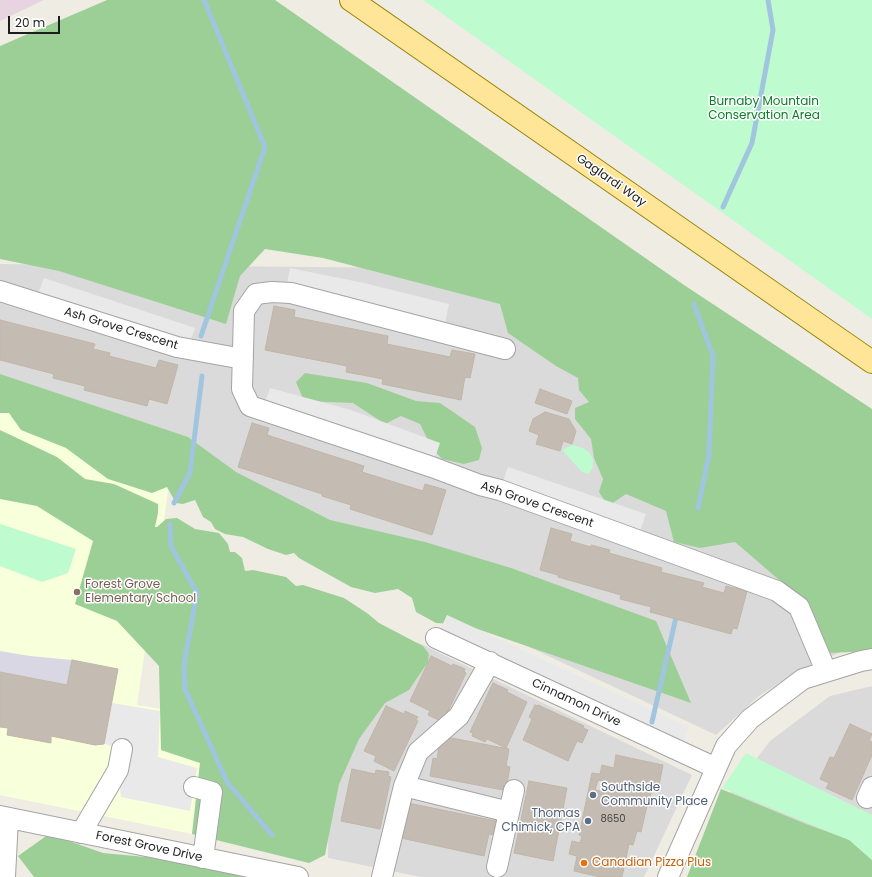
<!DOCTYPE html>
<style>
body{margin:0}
#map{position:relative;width:872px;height:877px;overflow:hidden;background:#efede3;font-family:Poppins,sans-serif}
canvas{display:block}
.scale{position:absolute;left:8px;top:16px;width:52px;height:18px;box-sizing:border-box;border:2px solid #1d1d1d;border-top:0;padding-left:5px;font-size:12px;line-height:14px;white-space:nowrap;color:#1d1d1d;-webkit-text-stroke:3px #fff;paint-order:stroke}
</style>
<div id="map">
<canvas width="872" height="877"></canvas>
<div class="scale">20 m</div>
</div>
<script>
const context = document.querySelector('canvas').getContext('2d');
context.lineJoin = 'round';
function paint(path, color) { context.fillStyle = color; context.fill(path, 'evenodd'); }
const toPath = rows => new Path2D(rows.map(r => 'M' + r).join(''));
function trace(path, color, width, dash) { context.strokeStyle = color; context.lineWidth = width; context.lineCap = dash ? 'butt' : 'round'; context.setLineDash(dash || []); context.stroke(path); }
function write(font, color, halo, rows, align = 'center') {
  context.font = font + ' Poppins,sans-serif'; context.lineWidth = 3; context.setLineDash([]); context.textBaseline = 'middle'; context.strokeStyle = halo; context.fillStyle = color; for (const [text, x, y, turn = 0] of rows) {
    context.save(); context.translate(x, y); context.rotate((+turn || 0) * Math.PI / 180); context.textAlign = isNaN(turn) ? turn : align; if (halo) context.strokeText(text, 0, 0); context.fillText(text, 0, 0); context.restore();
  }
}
paint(toPath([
 [0,264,521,269,850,648,798,671,759,696,716,735,170,478,0,393],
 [417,642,692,775,644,877,421,877,328,858,329,783],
 [872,686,872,877,692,877,723,802,770,741,830,696]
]), '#dbdada');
paint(toPath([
 [0,0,44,0,0,21]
]), '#e8d4e1');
paint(toPath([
 [0,393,170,478,137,705,161,709,161,750,200,763,192,834,0,795]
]), '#f8ffdb');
paint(toPath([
 [107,0,275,0,684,285,872,409,872,651,830,653,810,615,785,585,735,542,700,548,674,542,666,511,626,494,608,506,599,492,603,479,594,458,591,439,575,419,575,408,589,402,579,390,578,378,556,366,508,333,500,304,323,258,265,249,240,276,226,324,59,271,0,259,0,46],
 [305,373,367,383,416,401,440,403,475,427,482,448,479,460,464,464,442,459,432,448,420,424,401,416,385,424,353,403,304,401,296,382],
 [0,374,188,437,236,472,330,520,425,542,511,568,656,621,691,703,466,625,436,623,416,612,412,598,398,589,375,593,351,587,299,558,294,553,286,555,268,549,243,537,225,534,215,529,211,522,203,517,195,500,183,504,176,503,167,487,152,493,108,479,66,448,21,430,9,413,0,413],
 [0,430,57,457,85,479,114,484,158,504,158,513,155,527,157,527,166,519,177,518,195,529,219,533,228,544,230,552,235,552,242,558,245,571,253,570,286,577,296,586,303,585,344,598,367,613,379,623,423,646,429,654,428,662,409,690,385,703,359,739,339,784,325,855,309,863,192,834,200,763,161,750,159,666,117,621,75,604,93,541,37,506,0,499],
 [721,789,806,824,850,840,872,860,872,877,687,877],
 [49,834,103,853,200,862,280,877,34,877,18,856]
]), '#9ccf96');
paint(toPath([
 [423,0,872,0,872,319,865,314],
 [572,445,583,448,589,452,593,459,593,467,589,474,582,472,562,450],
 [0,524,76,549,68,573,42,582,0,566],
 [746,753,872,815,872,860,849,840,722,788]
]), '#befbce');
paint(toPath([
 [290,268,364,283,449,304,443,333,285,293],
 [44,278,195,328,187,350,35,302],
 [270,388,351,410,440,443,432,467,262,410],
 [508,467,646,514,637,540,500,490],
 [447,615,689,727,680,751,436,638],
 [112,703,160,711,158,757,197,768,190,811,121,797,115,747,104,744]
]), '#e9e9e9');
paint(toPath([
 [0,651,30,656,72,660,67,685,0,672]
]), '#d9d7e4');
trace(toPath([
 [723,207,752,143,773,30,768,0],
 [694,304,713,356,709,455,698,508],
 [201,336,265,147,204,0],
 [174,503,190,473,202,376],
 [170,524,171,546,197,593,184,664,185,689,227,782,272,835],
 [652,722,677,613]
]), '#a1c5de', 5);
const building = toPath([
 [274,306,295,310,294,317,388,336,387,344,450,357,452,350,475,354,470,378,465,377,461,400,382,384,383,379,346,372,347,366,265,350,274,306],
 [0,320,95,344,93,349,110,353,109,356,156,368,159,360,178,365,167,404,149,399,147,406,84,390,85,386,53,378,54,374,0,360,0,320],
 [540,389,572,401,567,414,535,403,540,389],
 [545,412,569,419,576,431,572,444,563,441,560,451,536,444,539,435,529,431,533,419,545,412],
 [252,423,269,428,267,435,364,466,362,472,423,491,425,484,446,490,432,535,350,509,351,505,322,496,322,494,238,467,252,423],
 [551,528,572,534,570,541,591,547,591,545,610,550,609,553,662,568,661,572,704,583,702,587,724,593,726,586,747,591,737,629,733,628,731,634,650,612,651,607,620,599,621,595,558,577,558,575,540,570,551,528],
 [431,656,452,666,453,664,465,669,464,671,466,673,445,718,441,721,428,715,430,711,410,701,431,656],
 [72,660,118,669,104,744,95,745,51,736,51,743,7,735,8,728,0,727,0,672,67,685,72,660],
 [493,683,508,690,507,692,527,702,506,748,487,739,485,742,472,736,473,733,470,732,493,683],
 [535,705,537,706,538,705,584,726,583,728,588,730,582,743,577,741,568,761,523,740,532,719,529,717,535,705],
 [386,706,404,714,405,711,418,717,416,720,418,721,394,771,374,761,376,756,364,751,386,706],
 [850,724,872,734,869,741,872,742,872,755,852,800,826,788,829,783,820,779,830,757,834,758,850,724],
 [441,736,509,749,506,766,510,767,507,784,504,783,503,790,430,776,433,758,437,759,441,736],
 [616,755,663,765,659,785,653,784,650,799,653,799,651,807,647,806,641,832,637,831,633,845,629,844,622,877,600,877,574,871,577,856,569,854,572,841,580,843,582,836,579,835,592,773,600,774,602,765,614,768,616,755],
 [352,769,375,774,376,770,389,772,388,776,391,777,380,829,341,821,352,769],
 [598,780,608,782,605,792,595,790,598,780],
 [529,781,567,788,553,861,514,853,529,781],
 [408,803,496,821,494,835,489,834,484,856,401,838,408,803]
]);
paint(building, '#c4bcb2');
trace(building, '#c1b6a5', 1);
const minor = toPath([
 [0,291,177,347,243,359],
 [505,349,291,293,272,292,256,294,244,311,242,389,250,406,432,467,480,485,500,490,777,591,799,607,826,671],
 [436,638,716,768],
 [404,786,509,812],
 [194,787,212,792,203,858],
 [867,798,872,787],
 [0,816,298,877],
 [81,833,118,770,122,749],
 [497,867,514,790],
 [5,877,8,818],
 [382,877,404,786,418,752,459,716,490,662],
 [668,877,726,746,750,719,803,679,861,661,872,659]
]);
const major = toPath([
 [351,0,872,362]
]);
trace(minor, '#a4a4a4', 22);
trace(major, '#968000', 24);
trace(minor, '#fff', 20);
trace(major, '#fee598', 22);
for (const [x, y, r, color] of [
 [77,592,4,"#8d6e63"],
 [593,795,4,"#5c6f8a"],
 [588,821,4,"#5c6f8a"],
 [584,863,4,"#e8710a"]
]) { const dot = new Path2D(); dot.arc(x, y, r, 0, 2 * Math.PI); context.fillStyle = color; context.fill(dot); trace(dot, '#fff', 1.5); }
write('10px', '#474542', null, [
 ["8650",613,819]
]);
write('12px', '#087e27', '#fff', [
 ["Burnaby Mountain",764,102],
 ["Conservation Area",764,116]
]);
write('12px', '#1d1d1d', '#fff', [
 ["Gaglardi Way",611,181,35],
 ["Ash Grove Crescent",121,329,17],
 ["Ash Grove Crescent",537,505,19],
 ["Cinnamon Drive",576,703,25],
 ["Forest Grove Drive",149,847,12]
]);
write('12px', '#785e54', '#fff', [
 ["Forest Grove",85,585],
 ["Elementary School",85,599]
], 'left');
write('12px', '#4e5e75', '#fff', [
 ["Southside",601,788],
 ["Community Place",601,802],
 ["Thomas",580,814,"right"],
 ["Chimick, CPA",580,828,"right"]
], 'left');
write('12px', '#c56008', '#fff', [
 ["Canadian Pizza Plus",592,863]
], 'left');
</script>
